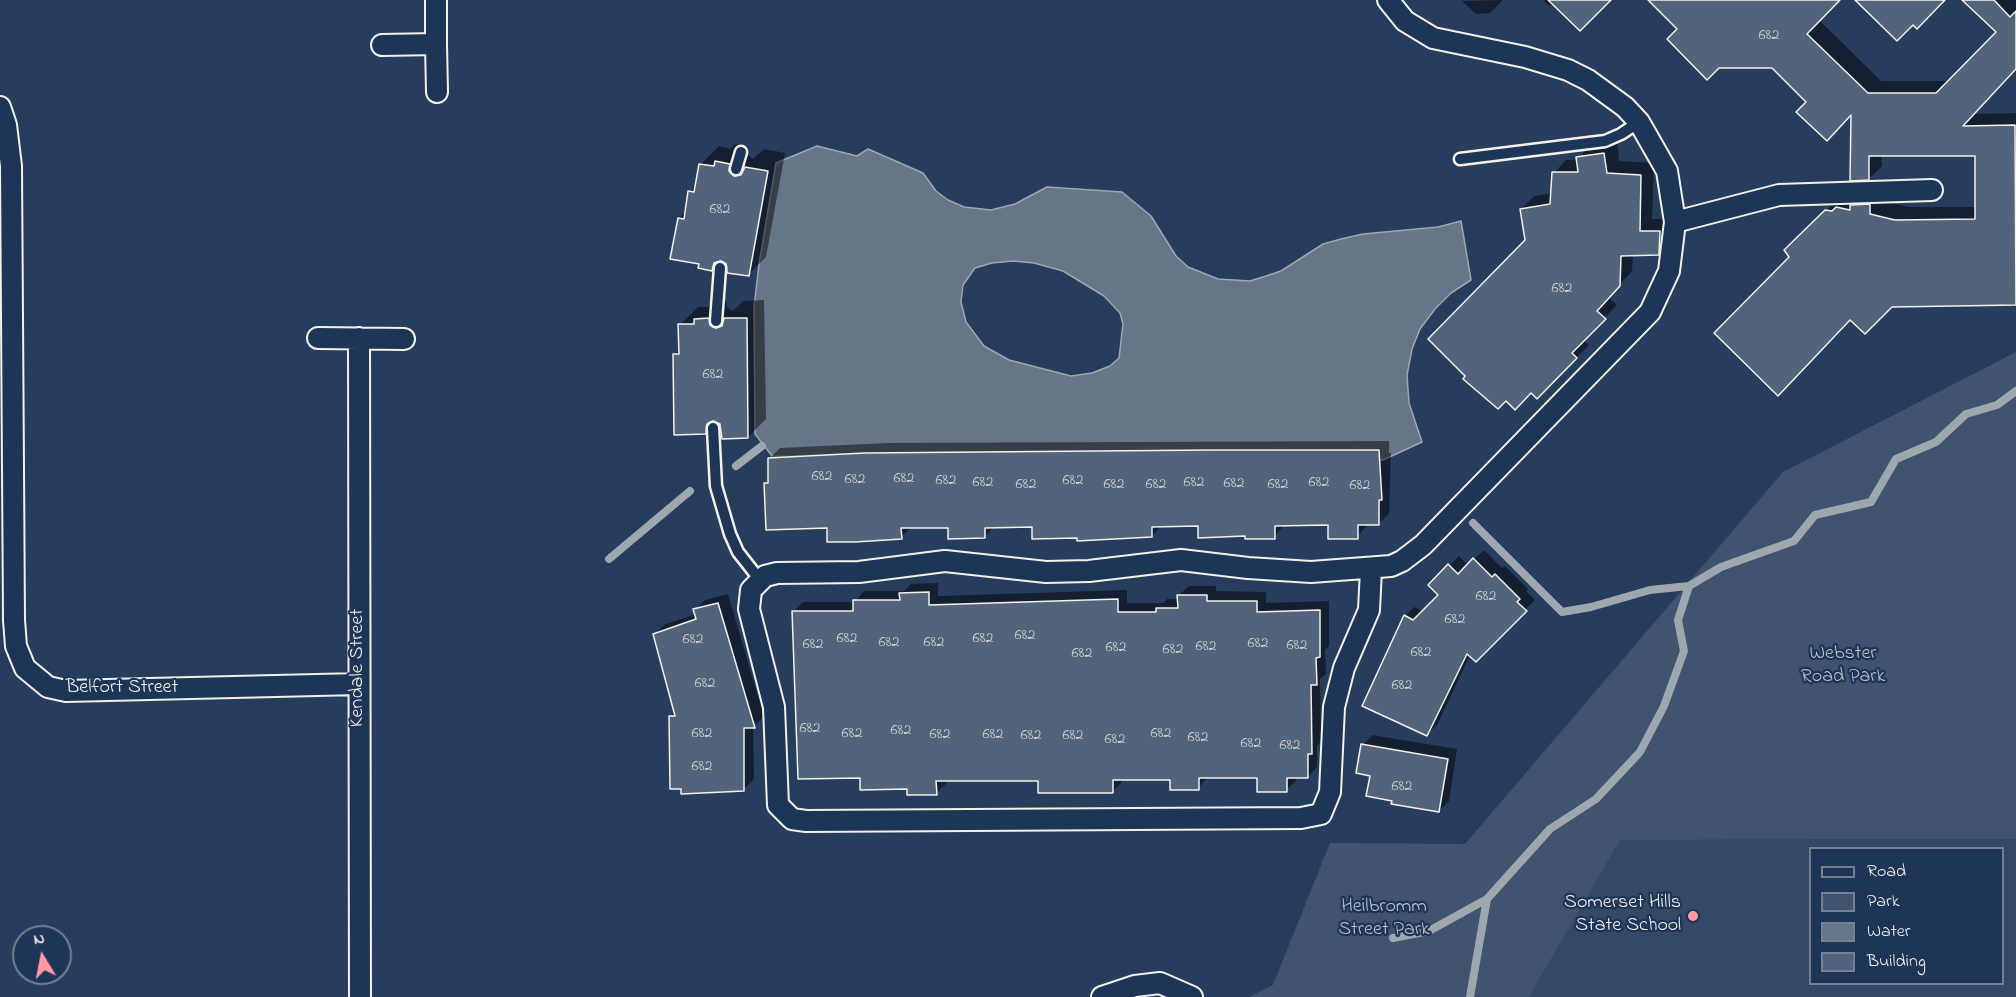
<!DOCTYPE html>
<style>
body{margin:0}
#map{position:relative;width:2016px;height:997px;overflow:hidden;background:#263d5d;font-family:"Indie Flower",sans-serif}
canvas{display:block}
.legend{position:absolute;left:1809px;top:847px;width:195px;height:138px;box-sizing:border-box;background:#1d3557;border:2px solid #738091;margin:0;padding:8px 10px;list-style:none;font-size:18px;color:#f4f1e8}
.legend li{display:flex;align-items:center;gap:12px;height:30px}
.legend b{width:30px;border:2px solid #738091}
.north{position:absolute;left:12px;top:925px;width:60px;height:60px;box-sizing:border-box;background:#1d3557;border:2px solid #738091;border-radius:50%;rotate:350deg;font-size:16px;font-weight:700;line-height:24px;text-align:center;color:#f4f1e8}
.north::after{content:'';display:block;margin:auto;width:21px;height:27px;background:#ff9aa2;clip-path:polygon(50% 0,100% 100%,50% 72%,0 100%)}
</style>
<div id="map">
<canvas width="2016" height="997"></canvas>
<ul class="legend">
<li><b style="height:8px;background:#1d3557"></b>Road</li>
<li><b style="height:16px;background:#40546f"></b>Park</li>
<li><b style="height:16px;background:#677588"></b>Water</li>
<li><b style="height:16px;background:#52647b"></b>Building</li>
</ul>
<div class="north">N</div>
</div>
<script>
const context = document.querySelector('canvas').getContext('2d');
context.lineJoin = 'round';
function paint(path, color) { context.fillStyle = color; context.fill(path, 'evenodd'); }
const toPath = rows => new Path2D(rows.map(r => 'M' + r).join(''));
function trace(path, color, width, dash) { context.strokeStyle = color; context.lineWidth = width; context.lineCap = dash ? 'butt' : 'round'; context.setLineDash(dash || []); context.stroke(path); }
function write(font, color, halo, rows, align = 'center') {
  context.font = font + ' "Indie Flower",sans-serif'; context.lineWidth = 4.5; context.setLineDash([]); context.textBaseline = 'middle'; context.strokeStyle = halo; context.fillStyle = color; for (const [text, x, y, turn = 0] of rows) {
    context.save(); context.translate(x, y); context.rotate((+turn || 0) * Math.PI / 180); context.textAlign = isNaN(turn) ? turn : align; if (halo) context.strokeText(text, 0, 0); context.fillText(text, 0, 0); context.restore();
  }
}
paint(toPath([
 [2016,839,2016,997,1529,997,1620,840],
 [1810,848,2002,848,2002,984,1810,984]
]), '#334966');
paint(toPath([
 [2016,352,2016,839,1620,840,1529,997,1249,997,1273,985,1330,843,1465,844,1783,472]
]), '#40546f');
const water = toPath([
 [817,146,857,156,868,149,923,173,936,191,948,200,964,207,991,210,1015,204,1047,187,1122,192,1151,216,1176,256,1188,267,1218,279,1250,281,1266,276,1281,271,1323,244,1341,239,1363,234,1438,227,1461,221,1471,280,1451,293,1435,309,1420,329,1412,349,1407,375,1409,403,1422,442,1383,460,772,456,755,434,754,307,759,264,776,163,817,146],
 [1013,261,1034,263,1063,271,1104,296,1120,313,1123,324,1119,358,1110,366,1092,373,1071,376,1009,360,984,346,966,322,961,302,963,285,975,268,992,263,1013,261]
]);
paint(water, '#677588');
trace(water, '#9fa7ae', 1.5);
paint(toPath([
 [1503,0,1490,13,1476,14,1462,1],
 [1543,0,1609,0,1553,3,1549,6],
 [1650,0,1838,0,1819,20,1881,81,1950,81,1998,32,1965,0,2016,0,2016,68,1973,114,2016,113,2016,304,1892,305,1791,257,1786,250,1839,198,1882,201,1909,207,1977,207,1976,154,1881,155,1882,166,1869,179,1853,112,1808,102,1773,67,1679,29],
 [1617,141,1619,161,1654,163,1652,219,1672,219,1671,241,1658,254,1633,254,1632,271,1608,297,1617,305,1583,340,1589,345,1537,397,1532,391,1506,399,1484,393,1481,395,1465,379,1527,240,1521,209,1534,196,1552,193,1554,173,1566,160,1578,160,1590,145],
 [735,144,747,146,746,153,753,159,764,149,785,153,766,257,748,275,722,259,712,269,700,263,679,218,686,211,690,192,697,185,701,164,719,146,730,149],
 [764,300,766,419,748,437,717,421,705,432,674,355,680,349,680,325,698,307,708,307,713,302,726,301,727,307,733,311,743,301],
 [1389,441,1389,453,1391,453,1389,514,1378,524,1368,524,1357,537,1330,524,1285,524,1274,537,1247,535,1200,524,1162,525,1152,536,1079,537,1033,525,995,526,984,537,949,526,912,527,901,537,828,527,765,484,770,479,769,459,780,448,888,443],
 [1484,550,1502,568,1505,566,1528,589,1526,591,1535,600,1476,660,1470,655,1437,725,1427,734,1405,616,1414,607,1423,611,1440,595,1430,585,1459,556,1468,565],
 [938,583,938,596,1127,590,1127,603,1163,603,1167,599,1179,599,1179,595,1189,586,1216,586,1216,591,1266,592,1266,603,1329,601,1329,646,1325,650,1326,674,1320,679,1321,742,1317,746,1317,767,1308,777,1296,777,1296,781,1286,790,1259,777,1208,777,1198,788,1171,778,1122,778,1122,782,1112,792,1039,779,946,780,946,784,936,793,861,776,793,612,803,602,855,602,864,591,904,591,911,584],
 [728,594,764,717,753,726,754,779,744,789,671,716,676,711,655,634,664,625,696,614,695,610,705,600],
 [1372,735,1457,749,1449,801,1439,811,1393,800,1371,774,1363,745]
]), '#0007');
trace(toPath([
 [736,466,762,446],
 [1473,523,1562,612,1591,607,1650,590,1689,586],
 [609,559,690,491],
 [1393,938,1429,931,1487,899,1550,829,1596,799,1640,752,1664,706,1684,651,1678,620,1689,586,1721,567,1794,541,1815,515,1871,502,1896,459,1936,442,1966,414,1997,405,2016,391],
 [1470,997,1487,899]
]), '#9fa7ae', 8);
const building = toPath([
 [1548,0,1611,0,1580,31,1548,0],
 [1648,0,1840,0,1807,34,1868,93,1936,93,1996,32,1962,0,1994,0,2010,17,2016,11,2016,69,1963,126,2015,125,2016,305,1892,307,1865,334,1850,320,1778,396,1714,333,1789,257,1784,250,1825,210,1832,211,1836,207,1850,210,1850,205,1870,204,1870,214,1895,220,1975,219,1975,156,1869,156,1869,180,1850,181,1851,115,1827,141,1796,112,1806,102,1772,68,1719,68,1707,80,1667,39,1677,29,1648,0],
 [1855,0,1945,0,1917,29,1913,25,1897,41,1855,0],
 [1604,153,1607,173,1641,175,1640,231,1660,231,1659,255,1621,256,1620,286,1597,311,1606,319,1572,353,1577,358,1537,399,1531,393,1515,410,1506,401,1498,409,1463,379,1465,376,1428,339,1525,240,1520,209,1550,204,1552,172,1578,172,1576,157,1604,153],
 [715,161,730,164,729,171,734,176,741,175,745,167,768,171,749,276,727,273,726,264,721,261,714,263,712,271,698,268,699,264,670,259,678,218,684,219,688,191,694,192,699,164,714,166,715,161],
 [709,318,710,325,716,328,722,326,724,318,747,318,748,438,722,439,720,424,713,421,707,424,706,434,674,435,673,354,679,354,678,324,694,324,694,319,709,318],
 [1212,450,1379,450,1382,500,1379,500,1379,525,1358,525,1358,539,1328,539,1328,525,1275,526,1275,539,1245,539,1245,536,1198,538,1198,526,1152,527,1152,537,1077,541,1077,538,1032,539,1032,527,985,528,985,538,948,539,948,528,901,528,902,539,855,542,827,542,827,528,766,530,764,483,768,483,768,458,864,453,1212,450],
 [1473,558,1492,577,1495,574,1520,599,1517,602,1527,611,1476,662,1467,654,1427,736,1362,706,1404,615,1413,620,1438,595,1428,585,1448,564,1458,574,1473,558],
 [929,592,929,605,1118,599,1118,612,1156,612,1156,608,1178,608,1177,595,1207,595,1207,601,1257,601,1257,612,1320,610,1320,657,1316,658,1317,685,1311,685,1312,754,1308,754,1308,778,1287,778,1287,792,1257,792,1257,778,1199,778,1199,790,1170,790,1170,780,1113,780,1113,793,1038,793,1038,781,936,781,937,795,907,795,907,789,860,790,860,778,798,779,792,611,853,611,853,600,900,600,899,593,929,592],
 [718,603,755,728,744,728,744,791,681,794,681,789,670,789,669,716,675,716,653,634,696,619,693,609,718,603],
 [1361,744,1448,759,1439,812,1391,804,1392,801,1366,796,1370,776,1356,773,1361,744]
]);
paint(building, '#52647b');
trace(building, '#f4f1e8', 1.5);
const lane = toPath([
 [1460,159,1605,141,1621,134,1639,122],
 [736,169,741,152],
 [716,321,720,268],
 [713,428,716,486,730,534,738,552,760,580]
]);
const street = toPath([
 [436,44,436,0],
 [382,45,436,44,437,92],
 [0,107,6,125,11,166,14,620,16,646,25,668,48,687,66,691,359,684],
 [1675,222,1779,195,1932,190],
 [318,338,404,339],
 [359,338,360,997],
 [1371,569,1369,610,1344,668,1334,707,1330,792,1321,814,1301,818,806,821,792,819,778,805,774,707,749,609,751,590,765,576,777,573,859,572,945,561,1046,572,1089,571,1181,560,1248,568,1311,572,1391,566,1402,561,1423,545,1650,312,1669,271,1675,222,1667,171,1639,122,1625,107,1588,80,1568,70,1525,57,1433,38,1405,21,1388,0],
 [1102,997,1135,986,1160,983,1192,997]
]);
trace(lane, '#f4f1e8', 15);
trace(street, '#f4f1e8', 24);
trace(lane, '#1d3557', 10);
trace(street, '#1d3557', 20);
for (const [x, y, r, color] of [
 [1693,916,6,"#ff9aa2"]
]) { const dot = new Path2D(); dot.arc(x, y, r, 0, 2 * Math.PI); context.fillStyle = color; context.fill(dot); trace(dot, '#1d3557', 2); }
write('16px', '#cccecd', null, [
 ["682",1769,36],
 ["682",720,210],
 ["682",1562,289],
 ["682",713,375],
 ["682",822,477],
 ["682",904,479],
 ["682",855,480],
 ["682",946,481],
 ["682",1073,481],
 ["682",983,483],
 ["682",1194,483],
 ["682",1319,483],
 ["682",1234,484],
 ["682",1026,485],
 ["682",1114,485],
 ["682",1156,485],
 ["682",1278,485],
 ["682",1360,486],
 ["682",1486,597],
 ["682",1455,620],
 ["682",1025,636],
 ["682",847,639],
 ["682",983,639],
 ["682",693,640],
 ["682",889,643],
 ["682",934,643],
 ["682",1258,644],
 ["682",813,645],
 ["682",1297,646],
 ["682",1206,647],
 ["682",1116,648],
 ["682",1173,650],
 ["682",1421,653],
 ["682",1082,654],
 ["682",705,684],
 ["682",1402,686],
 ["682",810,729],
 ["682",901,731],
 ["682",702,734],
 ["682",852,734],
 ["682",1161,734],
 ["682",940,735],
 ["682",993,735],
 ["682",1031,736],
 ["682",1073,736],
 ["682",1198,738],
 ["682",1115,740],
 ["682",1251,744],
 ["682",1290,746],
 ["682",702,767],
 ["682",1402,787]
]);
write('20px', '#bec2c4', '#1d3557', [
 ["Webster",1843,655],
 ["Road Park",1843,678],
 ["Heilbromm",1384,908],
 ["Street Park",1384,931]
]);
write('20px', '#f4f1e8', '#1d3557', [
 ["Kendale Street",359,668,-90],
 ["Belfort Street",122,689]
]);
write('20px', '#f4f1e8', '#1d3557', [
 ["Somerset Hills",1681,904],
 ["State School",1681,927]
], 'right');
</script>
